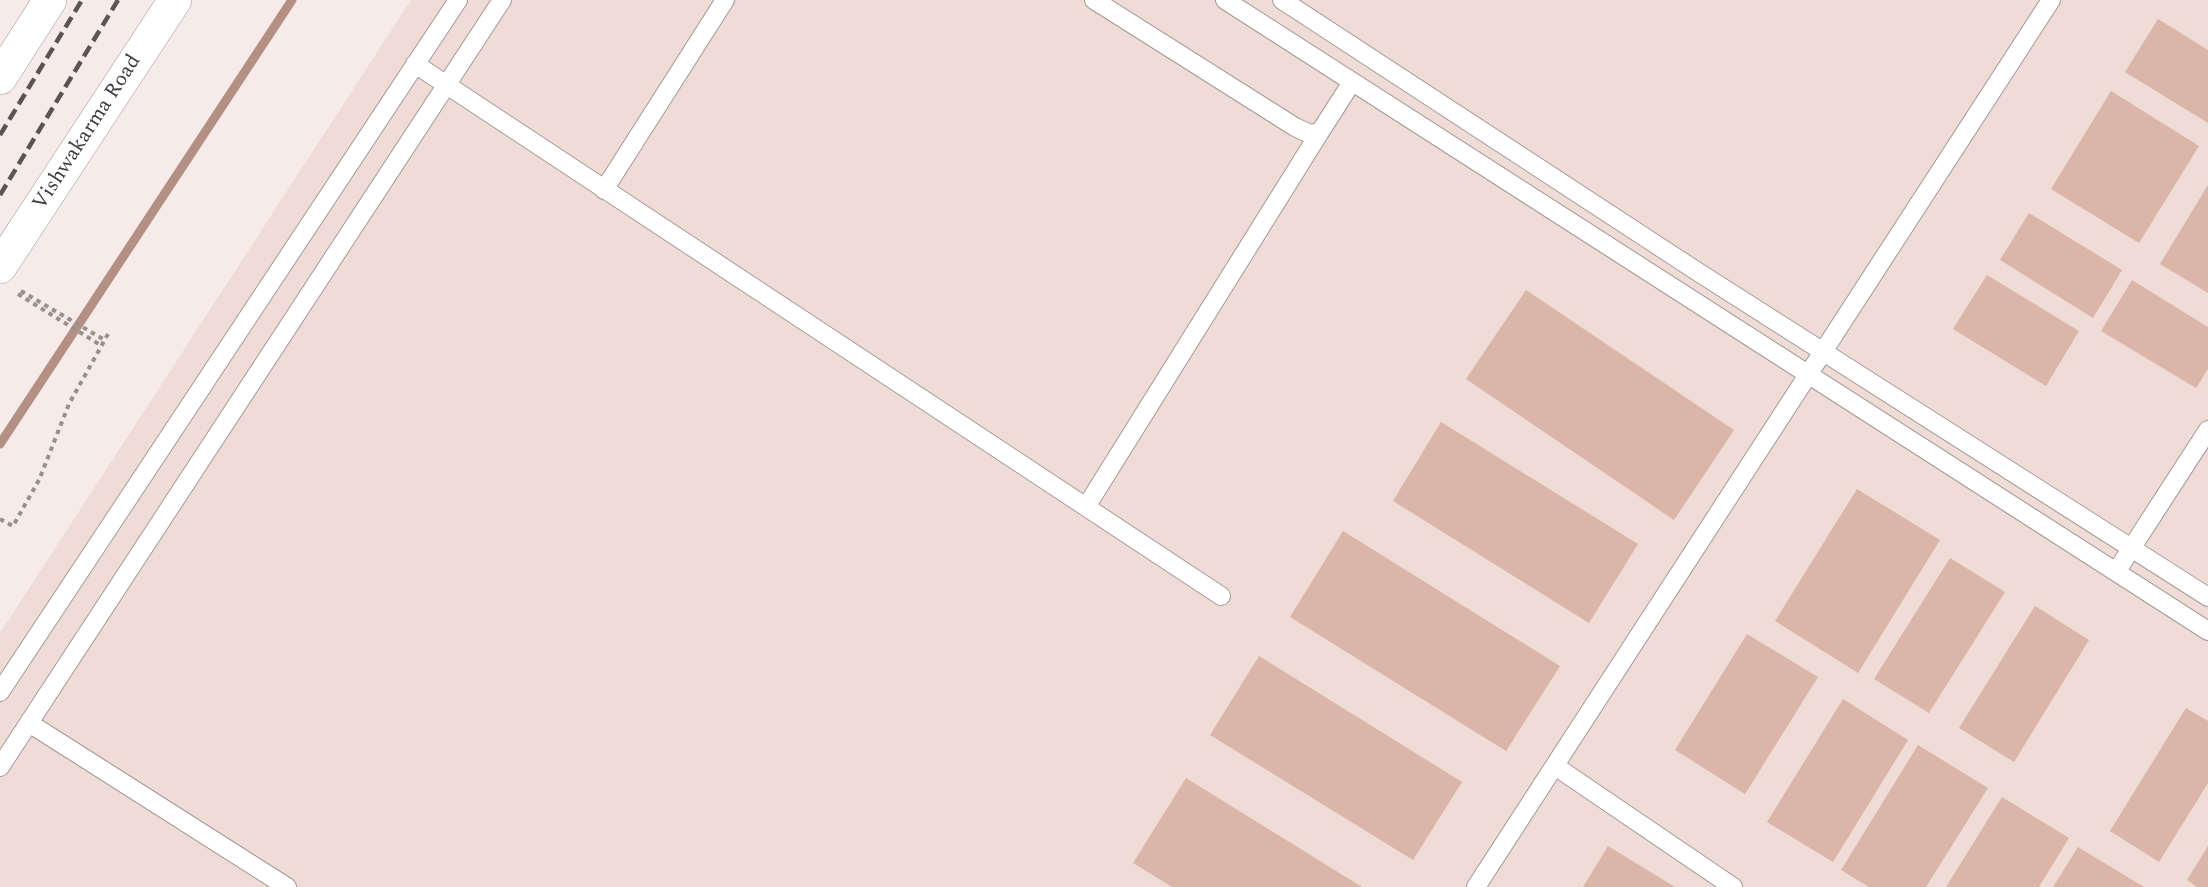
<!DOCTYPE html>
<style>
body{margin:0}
canvas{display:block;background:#f6ebe8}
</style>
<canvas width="2208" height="887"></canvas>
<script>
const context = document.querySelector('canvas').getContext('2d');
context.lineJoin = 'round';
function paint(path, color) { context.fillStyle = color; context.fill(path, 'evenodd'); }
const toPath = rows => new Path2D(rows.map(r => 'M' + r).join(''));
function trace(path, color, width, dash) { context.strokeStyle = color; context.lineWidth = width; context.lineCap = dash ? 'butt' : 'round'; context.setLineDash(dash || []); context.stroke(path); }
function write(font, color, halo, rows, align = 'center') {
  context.font = font + ' Spectral,serif'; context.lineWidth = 4.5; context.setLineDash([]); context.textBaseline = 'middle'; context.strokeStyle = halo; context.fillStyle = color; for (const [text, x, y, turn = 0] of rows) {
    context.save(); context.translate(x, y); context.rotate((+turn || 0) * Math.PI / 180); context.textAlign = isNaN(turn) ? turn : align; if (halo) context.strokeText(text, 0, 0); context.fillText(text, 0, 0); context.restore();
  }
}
paint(toPath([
 [411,0,2208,0,2208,887,0,887,0,633]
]), '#efdcd6');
trace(toPath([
 [0,444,292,0]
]), '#b49084', 9);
paint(toPath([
 [2158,19,2208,50,2208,123,2125,72],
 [2111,91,2199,146,2139,243,2051,189],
 [2208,185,2208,293,2160,264],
 [2029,213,2122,270,2093,318,2000,260],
 [1987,275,2079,331,2046,386,1953,329],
 [2132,280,2208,327,2208,369,2196,388,2101,331],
 [1526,290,1734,430,1674,520,1466,379],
 [1441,422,1638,544,1589,623,1393,501],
 [1857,489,1940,540,1858,673,1775,621],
 [1343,531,1560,666,1506,751,1290,617],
 [1950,558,2005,592,1929,713,1874,679],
 [2035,606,2089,640,2014,762,1959,728],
 [1747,634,1818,677,1745,794,1675,750],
 [1259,656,1462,782,1413,860,1210,735],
 [1843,699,1908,740,1833,862,1767,822],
 [2186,708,2208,721,2208,783,2159,862,2110,831],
 [1918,745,1988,788,1926,887,1869,887,1841,870],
 [1186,778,1362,887,1172,887,1133,863],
 [2002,797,2069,838,2039,887,1946,887],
 [1608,846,1675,887,1583,887],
 [2208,846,2208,887,2197,887,2187,880],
 [2078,847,2144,887,2053,887]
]), '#dab5a8');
const lane = toPath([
 [1094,0,1295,127,1310,134,1320,132,1352,82],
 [1225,0,2208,631],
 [1282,0,1698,272,2208,597],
 [415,64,1221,596],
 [604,190,725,0],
 [1086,507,1320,132],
 [2116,572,2208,430],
 [0,692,458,0],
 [29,723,287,887],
 [1555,766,1733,887],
 [0,767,502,0],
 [1476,887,2051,0]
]);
const secondary = toPath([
 [0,78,50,0],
 [0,267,175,0]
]);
trace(lane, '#a39996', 20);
trace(secondary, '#a39996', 34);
trace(toPath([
 [21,291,103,339,104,337],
 [18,294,102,346],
 [0,519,13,526,39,480,69,404,108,334]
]), '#98908e', 4, [4.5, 4.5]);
trace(lane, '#fff', 18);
trace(secondary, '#fff', 33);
trace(toPath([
 [0,135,82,0],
 [0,195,118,0]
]), '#5a5553', 4.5, [12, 6]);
write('21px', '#403c3a', '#fff', [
 ["Vishwakarma Road",88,133,-57]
]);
</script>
